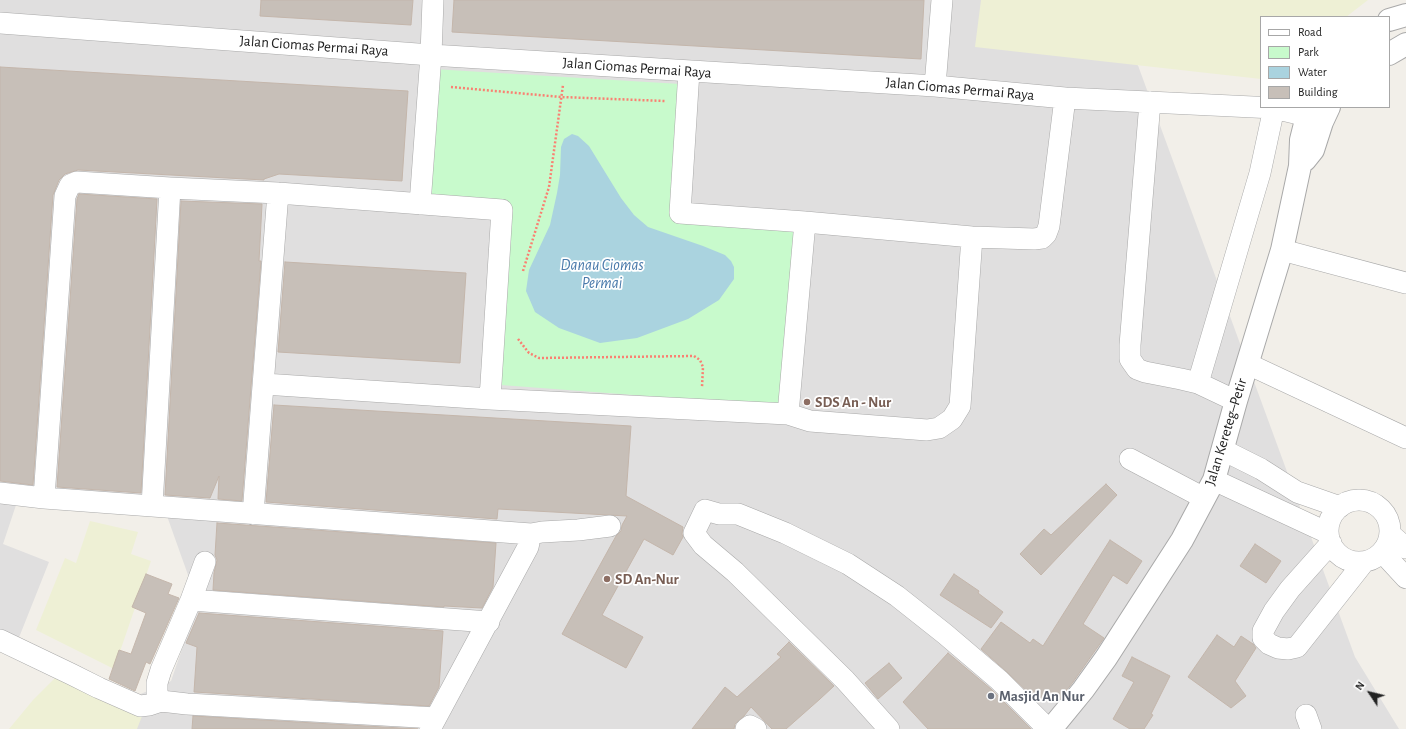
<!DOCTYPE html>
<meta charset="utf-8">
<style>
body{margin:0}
#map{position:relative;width:1406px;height:729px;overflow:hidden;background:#f2efe9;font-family:"Alegreya Sans",sans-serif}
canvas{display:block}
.legend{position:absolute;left:1260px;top:16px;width:130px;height:92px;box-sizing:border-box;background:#fff;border:1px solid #a7a7a7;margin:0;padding:5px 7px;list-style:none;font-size:12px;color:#222}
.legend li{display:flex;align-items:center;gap:8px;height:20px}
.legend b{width:20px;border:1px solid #a7a7a7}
.north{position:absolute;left:1350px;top:673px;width:40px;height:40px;-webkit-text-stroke:3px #fff;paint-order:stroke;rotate:305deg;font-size:11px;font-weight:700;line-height:16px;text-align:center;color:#222}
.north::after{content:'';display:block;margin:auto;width:14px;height:18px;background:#222;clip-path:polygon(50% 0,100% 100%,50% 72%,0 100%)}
</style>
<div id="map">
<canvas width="1406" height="729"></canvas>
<ul class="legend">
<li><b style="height:5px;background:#fff"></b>Road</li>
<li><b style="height:11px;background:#c8facc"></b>Park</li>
<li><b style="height:11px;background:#aad3df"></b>Water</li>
<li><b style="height:11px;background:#c7bfb8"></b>Building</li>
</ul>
<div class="north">N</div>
</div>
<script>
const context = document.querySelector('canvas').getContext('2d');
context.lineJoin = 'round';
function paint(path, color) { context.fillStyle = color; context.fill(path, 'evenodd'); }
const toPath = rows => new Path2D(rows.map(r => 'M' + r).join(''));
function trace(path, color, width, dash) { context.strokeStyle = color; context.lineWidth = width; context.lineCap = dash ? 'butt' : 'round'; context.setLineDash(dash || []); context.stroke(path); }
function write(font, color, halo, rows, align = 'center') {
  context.font = font + ' "Alegreya Sans",sans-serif'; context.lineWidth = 3.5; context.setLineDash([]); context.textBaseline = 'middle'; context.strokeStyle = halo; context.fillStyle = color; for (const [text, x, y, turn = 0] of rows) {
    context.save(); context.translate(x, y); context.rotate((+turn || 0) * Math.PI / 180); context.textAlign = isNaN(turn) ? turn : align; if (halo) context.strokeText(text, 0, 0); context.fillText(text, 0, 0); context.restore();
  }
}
paint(toPath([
 [0,0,1114,0,1355,657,1399,729,130,729,136,696,171,681,198,603,167,516,17,502,3,544,49,562,18,640,0,633]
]), '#e0dfdf');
paint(toPath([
 [981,0,1368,0,1346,17,1261,17,1261,79,975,47],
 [90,521,138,532,131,554,151,561,114,669,36,630,65,558,76,563],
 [63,670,144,711,137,729,9,729,33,700]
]), '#eef0d5');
paint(toPath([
 [433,69,680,84,673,216,795,229,780,406,501,385,512,205,425,200]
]), '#c8facc');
paint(toPath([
 [572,134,578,136,589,146,621,198,634,215,648,227,703,246,725,255,731,261,734,267,734,279,719,300,688,319,637,338,600,343,559,328,535,312,526,291,529,270,550,225,557,193,560,175,561,147,564,139]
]), '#aad3df');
const building = toPath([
 [261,0,413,0,411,25,260,16,261,0],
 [454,0,924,0,921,59,452,32,454,0],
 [0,67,408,91,402,181,279,174,264,179,264,180,78,170,65,174,59,180,53,195,33,485,0,481,0,67],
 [79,194,157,199,141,493,57,487,77,199,79,194],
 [181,201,262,204,259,261,261,261,242,501,218,499,219,476,210,498,165,495,181,201],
 [285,262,466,273,460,363,278,352,285,262],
 [274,405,631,426,626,496,683,527,682,534,683,537,673,555,644,539,602,615,643,637,626,668,562,634,616,536,621,531,622,525,627,516,498,509,497,519,266,502,274,405],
 [1106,484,1117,495,1041,575,1020,554,1044,529,1051,535,1106,484],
 [217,523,496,543,493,587,482,608,444,606,444,607,213,590,214,573,217,560,215,555,217,523],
 [1110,540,1142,561,1127,584,1113,575,1083,624,1104,638,1073,682,1059,700,1048,692,1039,703,1007,672,981,649,1001,622,1030,643,1033,639,1043,646,1110,540],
 [1255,544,1281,561,1266,583,1240,566,1255,544],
 [146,574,172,584,168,594,179,598,150,664,146,662,135,691,109,679,119,650,131,654,146,613,132,607,146,574],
 [954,574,979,591,978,593,1003,612,991,628,940,595,954,574],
 [199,613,443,631,439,687,429,706,194,692,197,647,186,643,199,613],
 [1217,635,1234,647,1241,636,1253,644,1256,648,1235,681,1246,696,1231,708,1188,677,1217,635],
 [789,642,834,686,820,699,786,729,772,729,751,707,744,716,735,724,734,729,692,729,725,687,737,697,781,657,777,654,789,642],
 [948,653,991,689,1031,729,928,729,903,702,948,653],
 [1132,657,1170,676,1151,714,1153,715,1144,729,1130,729,1113,719,1134,682,1122,676,1132,657],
 [889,663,902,678,878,699,865,683,889,663],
 [193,716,418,729,192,729,193,716]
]);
paint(building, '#c7bfb8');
trace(building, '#c4b6ab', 1);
const minor = toPath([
 [0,23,431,55,935,86,1065,98,1274,108,1307,116,1322,122],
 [689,71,680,213,805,222,972,237,1034,239,1042,238,1046,234,1049,226,1065,98],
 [935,86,942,0],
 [1150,102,1130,345,1130,359,1137,369,1145,372,1181,379,1198,383,1236,401],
 [420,204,431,55,433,0],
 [1282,250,1406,283],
 [1248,364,1406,438],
 [1198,383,1260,173,1274,108],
 [264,384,490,399,788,414,810,421,927,430,939,428,952,419,960,406,972,237],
 [788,414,805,222],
 [1223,450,1261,469,1297,492,1340,507],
 [1130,459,1204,498],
 [1214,480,1328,533],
 [0,493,44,498,531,534,542,532,578,530,610,526],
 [44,498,65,196,70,185,77,182,170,188,278,193,502,210,490,399],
 '1328 531a31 31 0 1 1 62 0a31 31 0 1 1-62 0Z',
 [152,506,170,188],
 [253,514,278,193],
 [1390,534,1406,548],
 [1331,543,1290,589,1274,611,1263,631,1263,638,1269,644,1278,648,1288,649,1297,647,1364,562],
 [1382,552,1406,578],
 [191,600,489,622],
 [0,640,71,674,99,688,140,706,149,705,161,701,187,704,436,718],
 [161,701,157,693,157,683,161,670,191,600,205,562],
 [1306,715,1311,729],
 [430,729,528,547,531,534],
 [746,729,750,726,756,729],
 [889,729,845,680,735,572,703,545,694,533,705,510,719,514,738,514,785,533,848,564,897,596,945,634,999,680,1048,729]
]);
const tertiary = toPath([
 [1389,20,1406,15],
 [1389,54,1406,44],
 [1305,160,1313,150,1322,122,1329,107],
 [1051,729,1083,690,1106,658,1182,540,1214,480,1236,401,1282,250,1300,166,1301,140,1307,116,1311,107]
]);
trace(minor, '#a9a9a9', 22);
trace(tertiary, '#a9a9a9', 24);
trace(toPath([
 [451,87,561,97,665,101],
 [523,271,549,187,563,85],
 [518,339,529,353,539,358,694,356,700,360,703,367,702,387]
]), '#fa8072', 2.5, [2, 2]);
trace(minor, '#fff', 21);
trace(tertiary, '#fff', 22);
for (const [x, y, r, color] of [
 [807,402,4,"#8d6e63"],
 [607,579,4,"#8d6e63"],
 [991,696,4,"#6b7280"]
]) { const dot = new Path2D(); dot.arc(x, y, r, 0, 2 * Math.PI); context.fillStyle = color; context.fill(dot); trace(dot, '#fff', 1.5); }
write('15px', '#222', '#fff', [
 ["Jalan Ciomas Permai Raya",314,46,4],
 ["Jalan Ciomas Permai Raya",637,68,4],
 ["Jalan Ciomas Permai Raya",960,89,5],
 ["Jalan Kereteg–Petir",1226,432,-73]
]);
write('bold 15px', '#785e54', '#fff', [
 ["SDS An - Nur",815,402],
 ["SD An-Nur",615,579]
], 'left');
write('bold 15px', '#5b616d', '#fff', [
 ["Masjid An Nur",999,696]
], 'left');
write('italic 16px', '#4a7aab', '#fff', [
 ["Danau Ciomas",602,265],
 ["Permai",602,283]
]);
</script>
